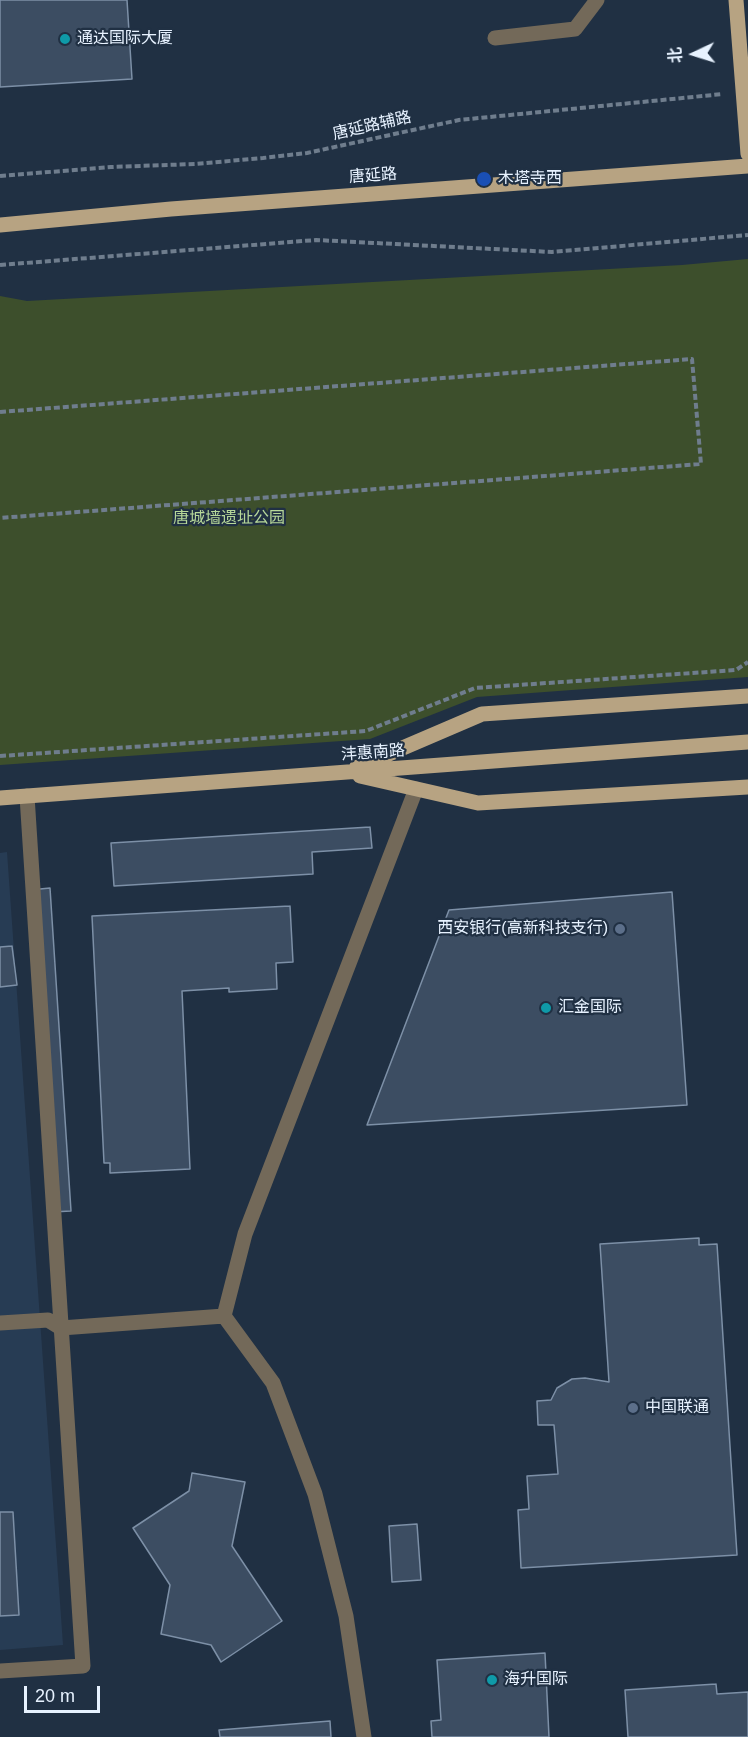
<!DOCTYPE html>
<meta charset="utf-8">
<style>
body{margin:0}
#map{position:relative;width:748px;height:1737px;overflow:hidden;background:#203043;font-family:Helvetica,"Noto Sans SC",sans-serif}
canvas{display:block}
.north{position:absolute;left:664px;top:24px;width:60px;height:60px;-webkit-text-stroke:4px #203043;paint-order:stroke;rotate:266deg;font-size:16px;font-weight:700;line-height:24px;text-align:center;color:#e7f2ff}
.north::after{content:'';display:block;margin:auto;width:21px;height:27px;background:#e7f2ff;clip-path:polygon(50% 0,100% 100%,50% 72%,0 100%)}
.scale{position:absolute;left:24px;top:1686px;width:76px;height:27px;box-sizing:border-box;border:3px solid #e7f2ff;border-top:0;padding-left:8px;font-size:18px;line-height:21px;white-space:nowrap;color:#e7f2ff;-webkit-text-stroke:4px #203043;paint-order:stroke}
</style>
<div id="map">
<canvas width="748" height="1737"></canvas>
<div class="north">北</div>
<div class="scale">20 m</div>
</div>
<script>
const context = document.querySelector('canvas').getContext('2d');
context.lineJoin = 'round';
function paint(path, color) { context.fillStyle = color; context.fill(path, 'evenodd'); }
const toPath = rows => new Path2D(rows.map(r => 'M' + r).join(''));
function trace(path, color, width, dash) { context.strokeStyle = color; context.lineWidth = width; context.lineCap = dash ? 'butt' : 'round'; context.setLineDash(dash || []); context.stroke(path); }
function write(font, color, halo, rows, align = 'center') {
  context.font = font + ' Helvetica,"Noto Sans SC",sans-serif'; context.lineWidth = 4.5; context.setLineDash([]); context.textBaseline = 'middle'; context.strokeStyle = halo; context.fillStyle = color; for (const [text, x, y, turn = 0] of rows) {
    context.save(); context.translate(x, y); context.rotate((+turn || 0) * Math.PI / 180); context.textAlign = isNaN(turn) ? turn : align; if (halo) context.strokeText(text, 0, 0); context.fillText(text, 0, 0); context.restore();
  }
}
paint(toPath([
 [7,852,63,1645,0,1650,0,853]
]), '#273c54');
paint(toPath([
 [748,259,748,677,477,697,370,739,0,765,0,296,27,301,682,265]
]), '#3d4f2c');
const building = toPath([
 [0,0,127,0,132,79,0,87,0,0],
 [370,827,372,848,312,852,313,874,114,886,111,843,370,827],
 [50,888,71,1211,52,1212,30,890,50,888],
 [672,892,687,1105,367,1125,449,910,672,892],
 [290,906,293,962,276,963,277,989,229,992,229,988,182,991,190,1169,110,1173,110,1163,104,1163,92,916,290,906],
 [12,946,17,985,0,987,0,947,12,946],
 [699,1238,699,1245,717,1244,737,1555,521,1568,518,1510,529,1509,527,1476,558,1474,554,1425,538,1425,537,1401,551,1400,557,1388,572,1379,585,1378,609,1382,600,1244,699,1238],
 [192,1473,245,1482,232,1546,282,1621,221,1662,211,1645,161,1634,170,1585,133,1528,189,1491,192,1473],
 [0,1512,13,1512,19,1615,0,1616,0,1512],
 [417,1524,421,1580,392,1582,389,1526,417,1524],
 [545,1653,549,1737,432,1737,431,1721,441,1720,437,1660,545,1653],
 [716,1684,717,1694,748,1692,748,1737,628,1737,625,1690,716,1684],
 [330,1721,331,1737,220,1737,219,1730,330,1721]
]);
paint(building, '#3c4d62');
trace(building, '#7d90a7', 1.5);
trace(toPath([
 [0,176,111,167,195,164,263,158,307,153,459,120,723,94],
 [0,265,316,240,552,252,748,235],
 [0,412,692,359,701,464,0,518],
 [0,756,366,731,475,688,736,670,748,662]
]), '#6f7d8d', 4, [6, 3]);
trace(toPath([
 [495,38,575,29,597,0],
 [0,1323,48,1320,61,1328,224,1316],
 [0,1671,83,1666,27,796],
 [364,1737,346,1616,315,1494,273,1383,224,1316,245,1234,416,789]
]), '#736959', 15);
trace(toPath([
 [736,0,748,154],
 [0,225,171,209,748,166],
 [356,768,482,714,748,696],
 [360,776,478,803,748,787],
 [0,798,748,742]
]), '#b7a382', 15);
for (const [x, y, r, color] of [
 [65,39,6,"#0f9aa8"],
 [484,179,8,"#1a4fb4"],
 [620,929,6,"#5c6f8a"],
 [546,1008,6,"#0f9aa8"],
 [633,1408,6,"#5c6f8a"],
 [492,1680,6,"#0f9aa8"]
]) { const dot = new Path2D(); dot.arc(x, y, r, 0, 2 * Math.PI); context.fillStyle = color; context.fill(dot); trace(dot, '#203043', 2); }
write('16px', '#e7f2ff', '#203043', [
 ["通达国际大厦",77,39],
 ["木塔寺西",498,179],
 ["西安银行(高新科技支行)",608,929,"right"],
 ["汇金国际",558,1008],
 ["中国联通",645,1408],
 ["海升国际",504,1680]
], 'left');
write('16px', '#e7f2ff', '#203043', [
 ["唐延路辅路",372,126,-13],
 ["唐延路",373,176,-4],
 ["沣惠南路",373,753,-4]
]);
write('16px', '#b7d899', '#203043', [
 ["唐城墙遗址公园",229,519]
]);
</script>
